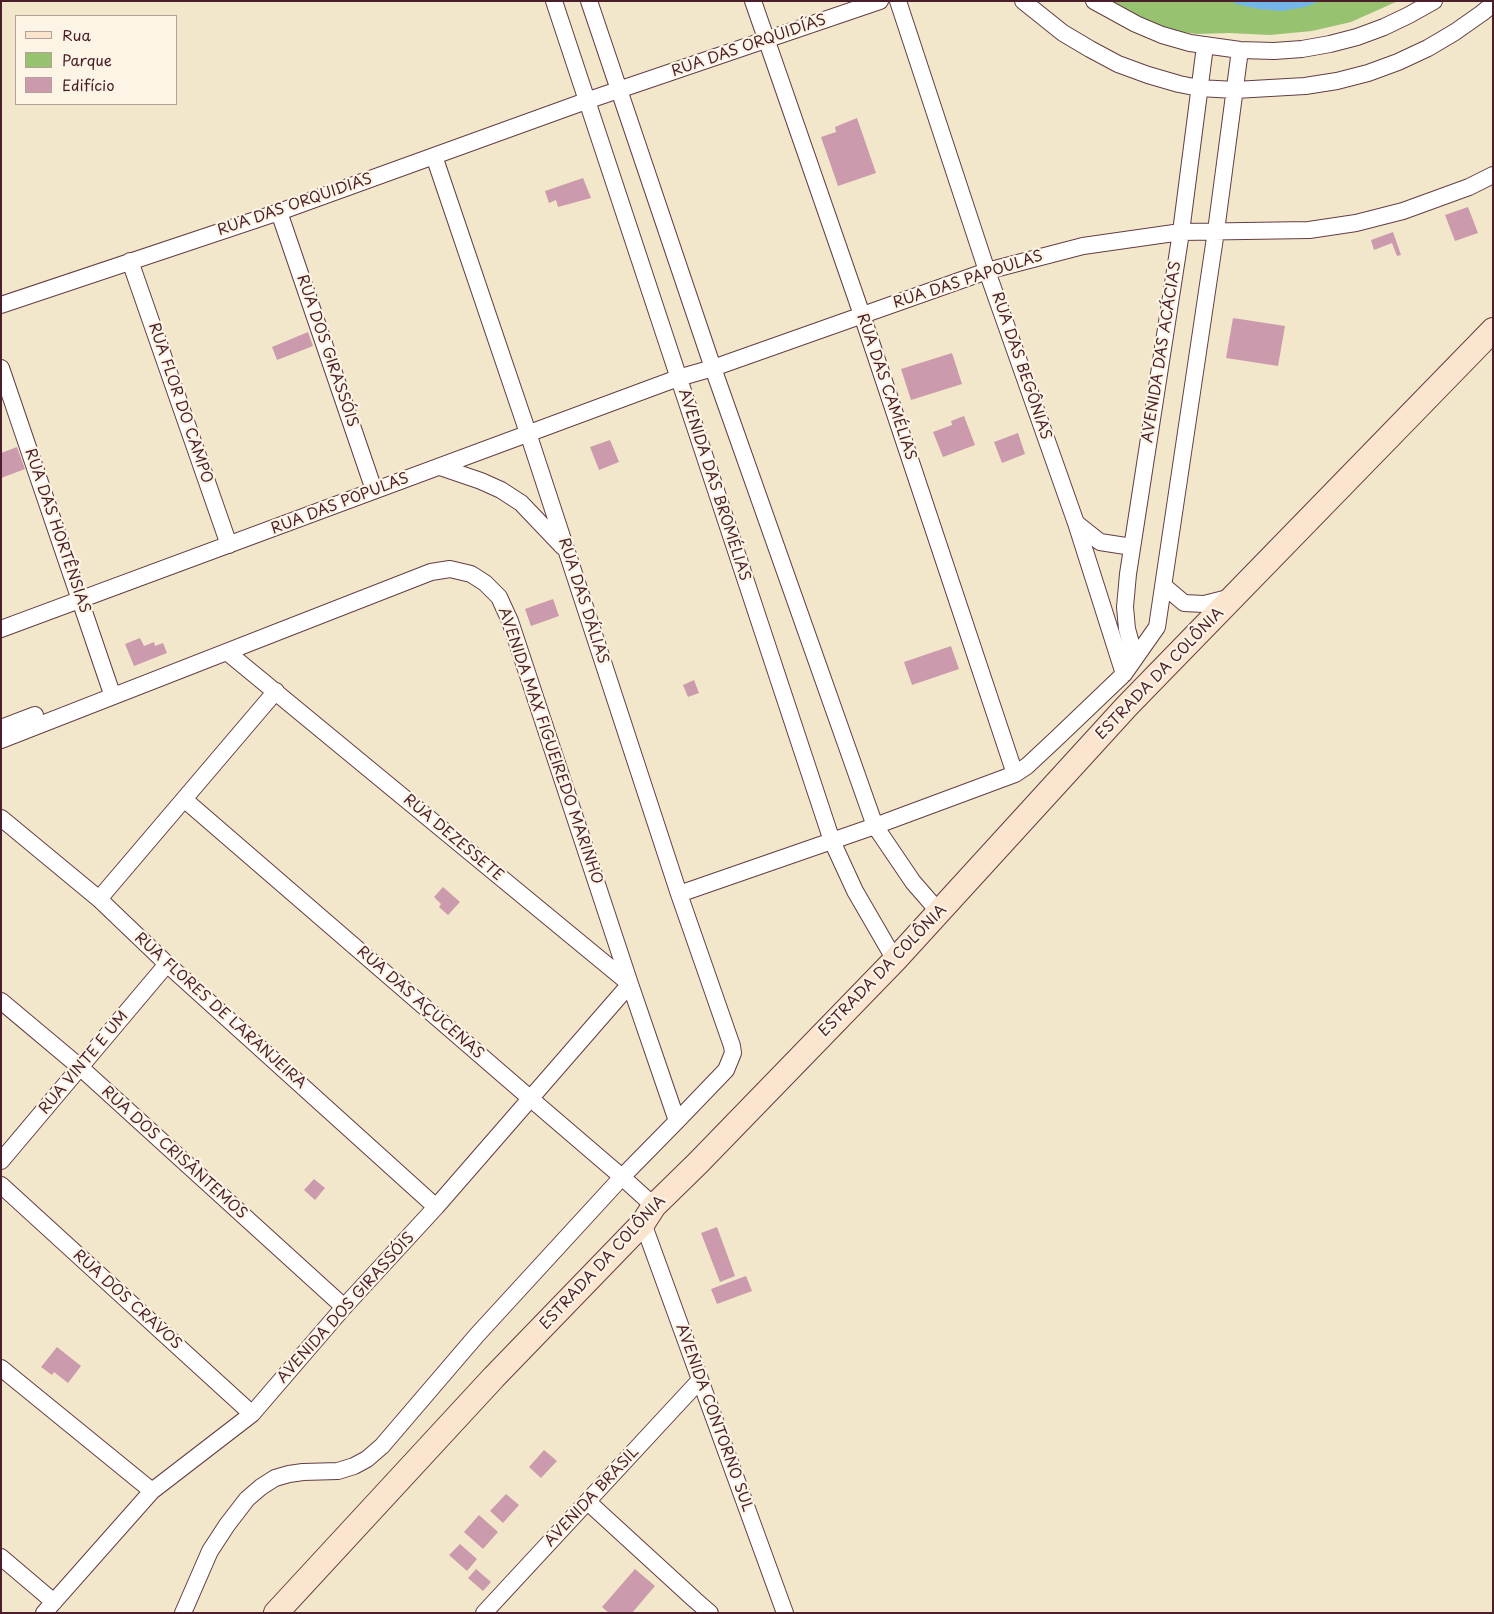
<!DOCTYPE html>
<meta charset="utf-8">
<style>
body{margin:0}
#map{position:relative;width:1494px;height:1614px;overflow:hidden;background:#f3e7cb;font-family:"Playpen Sans",sans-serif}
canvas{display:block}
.frame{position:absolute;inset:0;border:2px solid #4a1f2b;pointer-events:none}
.legend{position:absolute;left:15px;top:15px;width:162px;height:90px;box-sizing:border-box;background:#fcf5e5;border:1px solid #b59f9b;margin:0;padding:6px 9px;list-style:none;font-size:15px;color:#4a1f2b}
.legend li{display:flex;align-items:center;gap:10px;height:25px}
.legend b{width:25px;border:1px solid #b59f9b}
</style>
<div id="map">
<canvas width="1494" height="1614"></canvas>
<div class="frame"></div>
<ul class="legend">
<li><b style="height:6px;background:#fbe5cf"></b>Rua</li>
<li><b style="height:14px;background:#97c371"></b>Parque</li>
<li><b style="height:14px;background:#cb9aac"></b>Edifício</li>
</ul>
</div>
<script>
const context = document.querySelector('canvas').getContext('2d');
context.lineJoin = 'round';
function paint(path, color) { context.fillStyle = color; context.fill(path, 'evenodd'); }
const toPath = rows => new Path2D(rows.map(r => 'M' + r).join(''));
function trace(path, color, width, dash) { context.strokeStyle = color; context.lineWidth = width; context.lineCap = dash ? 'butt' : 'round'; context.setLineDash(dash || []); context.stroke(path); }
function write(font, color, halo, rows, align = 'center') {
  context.font = font + ' "Playpen Sans",sans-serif'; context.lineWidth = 4.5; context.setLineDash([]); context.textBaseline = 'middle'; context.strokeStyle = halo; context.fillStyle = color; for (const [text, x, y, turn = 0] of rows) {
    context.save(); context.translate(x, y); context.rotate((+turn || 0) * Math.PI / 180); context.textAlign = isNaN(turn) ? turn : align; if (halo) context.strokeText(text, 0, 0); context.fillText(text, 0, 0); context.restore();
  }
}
paint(toPath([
 [1105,1,1398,1,1351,22,1312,31,1270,35,1229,33,1197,34,1167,30]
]), '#97c371');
paint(toPath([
 [1232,1,1320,1,1305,7,1281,11,1259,9,1236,4]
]), '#75b6ea');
paint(toPath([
 [857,118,876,173,838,186,821,137,836,132,835,127],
 [583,178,591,198,558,207,556,200,549,203,545,191],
 [1468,207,1478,233,1455,241,1445,215],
 [1393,232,1401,255,1397,256,1392,243,1374,250,1371,240],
 [1233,318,1285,326,1278,366,1226,358],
 [308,332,313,346,277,360,272,347],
 [952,353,962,384,911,400,901,369],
 [964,416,975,445,943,457,933,432,952,425,951,421],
 [1018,433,1025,454,1002,463,994,442],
 [610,440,619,462,599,470,590,447],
 [17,447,25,469,1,478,1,453],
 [553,599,559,616,531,626,525,609],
 [140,638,144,646,154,642,155,646,163,643,167,653,134,666,125,644],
 [951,646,959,669,912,685,904,662],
 [694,680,699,693,688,697,683,685],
 [443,887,460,902,448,915,439,907,441,904,434,897],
 [314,1179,325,1188,315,1200,304,1190],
 [717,1227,735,1276,720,1282,701,1233],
 [746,1276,752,1291,717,1304,711,1289],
 [57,1347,81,1366,68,1383,54,1372,52,1375,41,1367],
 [544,1450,557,1461,541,1478,529,1467],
 [506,1494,519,1505,503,1523,490,1511],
 [479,1515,498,1532,483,1549,464,1532],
 [460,1544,477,1559,467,1571,449,1555],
 [476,1569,491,1582,483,1591,468,1578],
 [635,1569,655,1586,632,1613,609,1613,602,1607]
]), '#cb9aac');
const minor = toPath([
 [554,1,832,841,855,891,895,960],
 [589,1,713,368,875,826,913,882,939,912],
 [753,1,862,315,1015,774],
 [898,1,987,271,1076,523,1124,674],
 [1023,1,1063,33,1090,49,1118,64,1148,75,1179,84,1199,88,1235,90,1305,86,1337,81,1368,73,1398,62,1428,48,1455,32,1482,13,1493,4],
 [1094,1,1136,24,1162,35,1190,43,1240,50,1274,51,1302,49,1330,44,1357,37,1384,27,1409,15,1434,1],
 [279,212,374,490],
 [130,261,229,545],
 [1,305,279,212,586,101,880,1],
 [1,368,110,688,114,695],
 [440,467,481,481,501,490,521,503,563,547],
 [1076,523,1100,542,1132,547],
 [1164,586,1184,603,1204,604,1232,597],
 [1,629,678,378,713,368,987,271,1083,246,1181,232,1309,230,1356,223,1403,211,1469,187,1493,175],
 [1135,658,1127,629,1125,607,1128,574,1181,232,1205,46],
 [1,728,35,715],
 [1,740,431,572,450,569,471,574,485,583,499,597,510,621,630,984,677,1121],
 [185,800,531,1099,622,1177,654,1206],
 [1,818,99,899,167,964,436,1207],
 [679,894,875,826,1015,774,1027,766,1057,738,1124,674,1157,627,1216,231,1240,50],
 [99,899,276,691],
 [1,1001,81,1068,344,1307],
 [1,1161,167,964],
 [1,1185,252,1414],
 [643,1223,785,1613],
 [1,1368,152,1491],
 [588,1502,695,1600,710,1613],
 [1,1557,54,1602],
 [44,1613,152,1491,252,1414,344,1307,436,1207,630,984,227,652],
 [183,1613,210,1551,227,1525,247,1499,261,1487,275,1478,289,1474,303,1472,338,1471,354,1466,367,1459,382,1446,477,1335,622,1177,677,1121,726,1070,733,1053,732,1046,679,894,528,433,434,156],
 [484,1613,700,1380]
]);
const secondary = toPath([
 [276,1613,494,1377,643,1223,654,1206,698,1163,895,960,1127,706,1493,330]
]);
trace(minor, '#633d43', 18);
trace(secondary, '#633d43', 26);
trace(minor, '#fff', 16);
trace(secondary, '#fbe5cf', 24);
write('15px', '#4a1f2b', '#fcf5e5', [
 ["RUA DAS ORQUIDÍAS",749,46,-19],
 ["RUA DAS ORQUIDIAS",295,205,-19],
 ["RUA DAS PAPOULAS",968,280,-18],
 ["RUA DOS GIRASSÓIS",327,351,71],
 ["AVENIDA DAS ACÁCIAS",1162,352,-81],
 ["RUA DAS BEGÔNIAS",1021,366,71],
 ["RUA DAS CAMÉLIAS",886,387,71],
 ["RUA FLOR DO CAMPO",180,403,71],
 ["AVENIDA DAS BROMÉLIAS",714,485,72],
 ["RUA DAS POPULAS",340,504,-21],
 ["RUA DAS HORTÊNSIAS",57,531,71],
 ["RUA DAS DÁLIAS",583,601,72],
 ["ESTRADA DA COLÔNIA",1160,674,-46],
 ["AVENIDA MAX FIGUEIREDO MARINHO",550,746,71],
 ["RUA DEZESSETE",453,838,40],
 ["ESTRADA DA COLÔNIA",883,971,-46],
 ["RUA DAS AÇUCENAS",420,1003,41],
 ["RUA FLORES DE LARANJEIRA",220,1011,42],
 ["RUA VINTE E UM",84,1063,-50],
 ["RUA DOS CRISÂNTEMOS",174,1153,42],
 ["ESTRADA DA COLÔNIA",603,1263,-47],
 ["RUA DOS CRAVOS",127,1300,42],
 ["AVENIDA DOS GIRASSÓIS",346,1308,-48],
 ["AVENIDA CONTORNO SUL",714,1418,70],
 ["AVENIDA BRASIL",592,1497,-47]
]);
</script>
